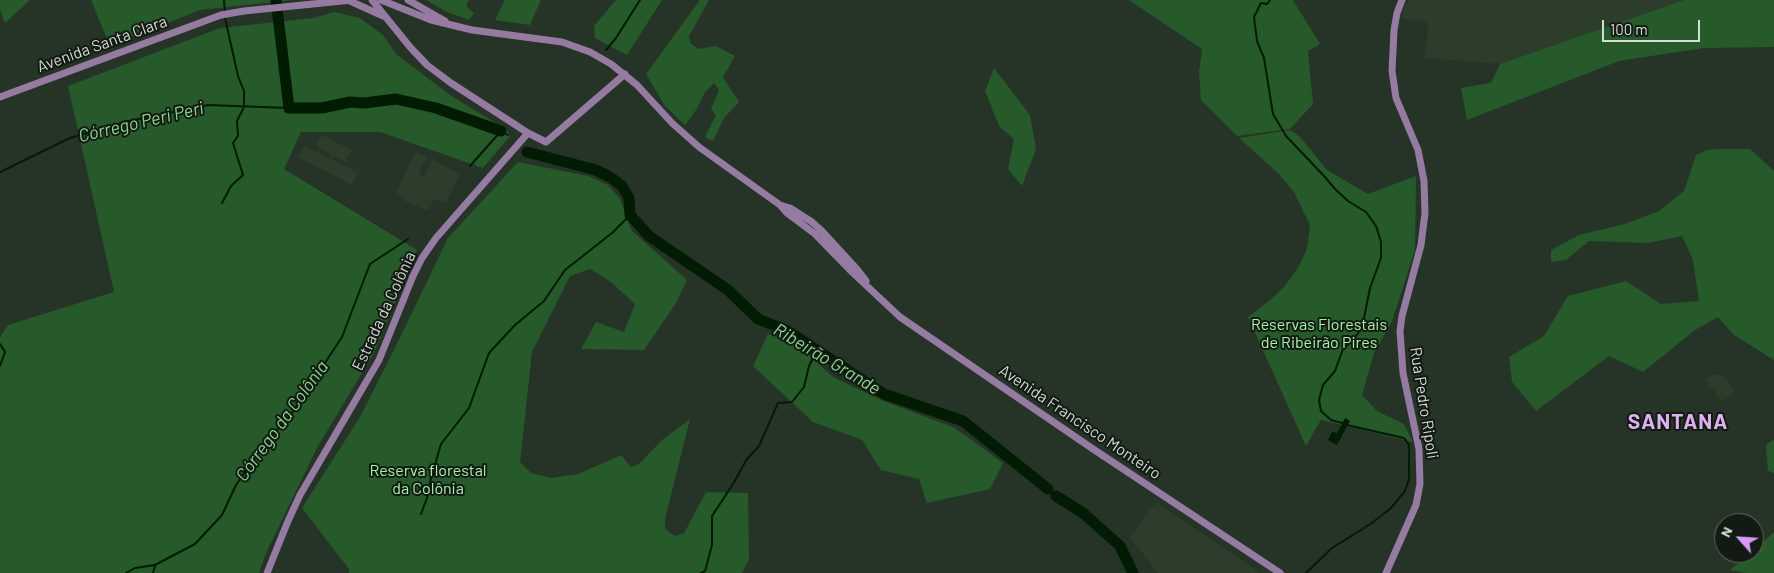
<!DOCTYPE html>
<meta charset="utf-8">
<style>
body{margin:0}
#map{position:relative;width:1774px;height:573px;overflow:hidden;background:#263327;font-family:Barlow,sans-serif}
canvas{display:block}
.north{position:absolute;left:1714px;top:513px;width:50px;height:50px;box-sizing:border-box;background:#131913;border:1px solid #606760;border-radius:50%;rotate:296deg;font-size:14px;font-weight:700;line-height:20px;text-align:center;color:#d4dcd4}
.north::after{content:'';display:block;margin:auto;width:18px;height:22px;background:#d99af7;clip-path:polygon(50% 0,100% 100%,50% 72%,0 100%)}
.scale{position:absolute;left:1602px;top:20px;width:98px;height:22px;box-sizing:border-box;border:2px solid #d4dcd4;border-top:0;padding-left:6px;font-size:15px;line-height:18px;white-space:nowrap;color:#d4dcd4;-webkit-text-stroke:4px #131913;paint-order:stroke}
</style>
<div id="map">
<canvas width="1774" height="573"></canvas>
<div class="north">N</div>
<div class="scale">100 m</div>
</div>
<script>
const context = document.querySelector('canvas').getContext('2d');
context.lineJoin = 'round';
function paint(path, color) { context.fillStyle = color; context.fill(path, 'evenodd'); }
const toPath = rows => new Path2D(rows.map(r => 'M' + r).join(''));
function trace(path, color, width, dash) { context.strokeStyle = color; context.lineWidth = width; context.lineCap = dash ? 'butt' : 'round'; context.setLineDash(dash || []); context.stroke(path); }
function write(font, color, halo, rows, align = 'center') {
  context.font = font + ' Barlow,sans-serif'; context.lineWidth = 4; context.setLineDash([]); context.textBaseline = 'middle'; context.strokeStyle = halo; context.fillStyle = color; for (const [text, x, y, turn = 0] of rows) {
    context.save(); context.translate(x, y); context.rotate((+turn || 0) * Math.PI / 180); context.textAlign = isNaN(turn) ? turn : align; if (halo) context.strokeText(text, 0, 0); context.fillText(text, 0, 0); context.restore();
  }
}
paint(toPath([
 [1409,0,1684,0,1500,64,1425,58,1428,22,1401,18,1405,5],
 [322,135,352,150,346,162,334,156,332,159,358,173,352,185,298,157,304,146,329,158,331,154,316,146],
 [415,152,427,157,419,173,424,177,433,160,460,174,446,203,435,199,428,211,405,201,396,193],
 [1711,375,1721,375,1736,391,1722,402,1705,379],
 [1156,502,1250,566,1260,573,1158,573,1130,537]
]), '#2c3d2c');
paint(toPath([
 [0,0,30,0,5,23,0,10],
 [91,0,292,0,200,10,110,46],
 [426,0,469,0,466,6,474,13,469,20,447,12],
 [505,0,541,0,530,25,495,20],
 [616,0,662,0,627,55,595,38,594,26],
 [700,0,709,0,689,36,690,43,698,49,716,46,735,56,723,77,739,102,724,118,713,141,705,137,716,115,711,109,719,90,714,83,705,92,696,110,685,125,665,106,646,74],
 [1129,0,1293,0,1320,44,1308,51,1313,104,1290,129,1237,136,1201,100,1199,72,1202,49],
 [1684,0,1774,0,1774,47,1704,48,1619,61,1467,120,1461,88,1491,83,1500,64],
 [334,12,360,18,383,35,396,54,450,95,507,130,510,136,483,168,380,132,301,132,284,169,417,250,374,353,317,448,266,553,259,573,0,573,0,337,8,325,114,292,68,86,220,28,314,18],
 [994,68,1030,115,1036,149,1022,186,1008,169,1014,139,999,126,985,91],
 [1291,130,1300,137,1327,170,1368,194,1416,176,1415,250,1392,321,1374,353,1362,395,1377,411,1404,424,1413,442,1321,420,1306,446,1248,317,1268,302,1284,287,1298,268,1307,249,1310,225,1294,192,1279,174,1239,138],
 [1719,149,1750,149,1774,171,1774,360,1734,335,1718,317,1695,330,1643,372,1609,356,1536,411,1512,382,1509,357,1544,336,1568,296,1626,281,1661,304,1699,301,1693,260,1682,236,1648,243,1589,241,1566,260,1551,262,1551,250,1579,235,1625,224,1659,211,1684,191,1696,155,1707,150],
 [518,162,588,176,608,185,620,199,632,231,687,280,676,303,644,350,581,349,596,322,624,332,635,304,611,282,590,269,570,276,532,352,520,462,531,473,551,478,578,474,621,455,631,467,639,464,662,440,690,419,665,519,665,529,675,536,684,533,706,492,748,493,749,559,742,573,349,573,349,569,302,508,360,417,396,346,448,238],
 [768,334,797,345,833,377,881,400,955,428,1003,463,990,489,927,503,919,479,881,470,862,440,813,422,753,366],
 [1774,440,1774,473,1768,471,1766,445],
 [1774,532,1774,573,1746,573,1730,570,1750,553,1754,553,1754,550]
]), '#275a2b');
paint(toPath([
 [1345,418,1350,421,1337,445,1328,440,1332,432,1337,433]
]), '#011c03');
trace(toPath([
 [224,0,225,13],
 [1270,0,1267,4,1261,3,1254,17,1257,41,1264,58,1273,114,1286,136,1325,177,1335,189,1348,201,1366,212,1376,226,1381,242,1381,258,1370,288,1362,328,1353,340,1343,349,1335,371,1323,385,1319,400,1321,411,1331,420,1342,423],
 [606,50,616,38,640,0],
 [470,166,501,131,508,135],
 [0,172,70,138,129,121,208,105,289,108],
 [222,203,231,186,243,175,233,143,238,136,237,121,244,107,244,91,238,76,225,18],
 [0,344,5,352,0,366],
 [421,514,427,498,431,478,441,444,469,408,489,353,515,325,544,301,565,270,612,233,630,215],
 [126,573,135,568,155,565,195,544,222,515,236,485,269,438,288,419,342,337,370,264,408,239],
 [153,573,155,566],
 [701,573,705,571,712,545,712,516,733,484,747,459,759,446,778,403,792,402,804,387,809,366,817,350],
 [1306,573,1332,548,1372,523,1391,508,1405,491,1409,479,1409,445,1404,438,1347,425]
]), '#011c03', 2);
trace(toPath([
 [276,0,289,108,322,108,350,102,364,103,396,99,436,108,501,131],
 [527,152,596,170,610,177,622,186,629,198,630,215,649,236,728,290,758,319,788,331,884,394,963,421,1048,489],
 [1056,496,1083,513,1120,546,1133,573]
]), '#011c03', 11);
trace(toPath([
 [372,0,410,47,427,65,451,83,528,133,546,142,625,74],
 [381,0,431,20,472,30,562,42,590,52,611,64,637,85,672,123,699,147,780,205,787,213,815,234,853,273,900,317,1093,449,1280,573],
 [408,0,445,21],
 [350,1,383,16],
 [0,97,221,15,244,11,352,0],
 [780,205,790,208,812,222,822,231,856,268,866,281],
 [267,573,288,521,300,495,379,360,413,276,422,258,436,238,528,133],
 [1386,573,1416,505,1420,484,1419,449,1403,373,1400,331,1402,316,1421,245,1425,213,1424,181,1418,150,1396,98,1392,71,1394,30,1397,13,1402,0]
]), '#957aa2', 7);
write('16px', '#d4dcd4', '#131913', [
 ["Avenida Santa Clara",102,44,-20],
 ["Estrada da Colônia",384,311,-65],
 ["Rua Pedro Ripoli",1424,403,81],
 ["Avenida Francisco Monteiro",1080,422,34]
]);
write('16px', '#a4f3a7', '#131913', [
 ["Reservas Florestais",1319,325],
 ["de Ribeirão Pires",1319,343],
 ["Reserva florestal",428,471],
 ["da Colônia",428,489]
]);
write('italic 18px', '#8ad88d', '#131913', [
 ["Córrego Peri Peri",141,122,-13],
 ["Ribeirão Grande",827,359,31],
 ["Córrego da Colônia",282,421,-54]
]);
context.letterSpacing = '1px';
write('bold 21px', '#dcb0f1', '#131913', [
 ["SANTANA",1678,422]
]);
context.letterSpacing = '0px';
</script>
